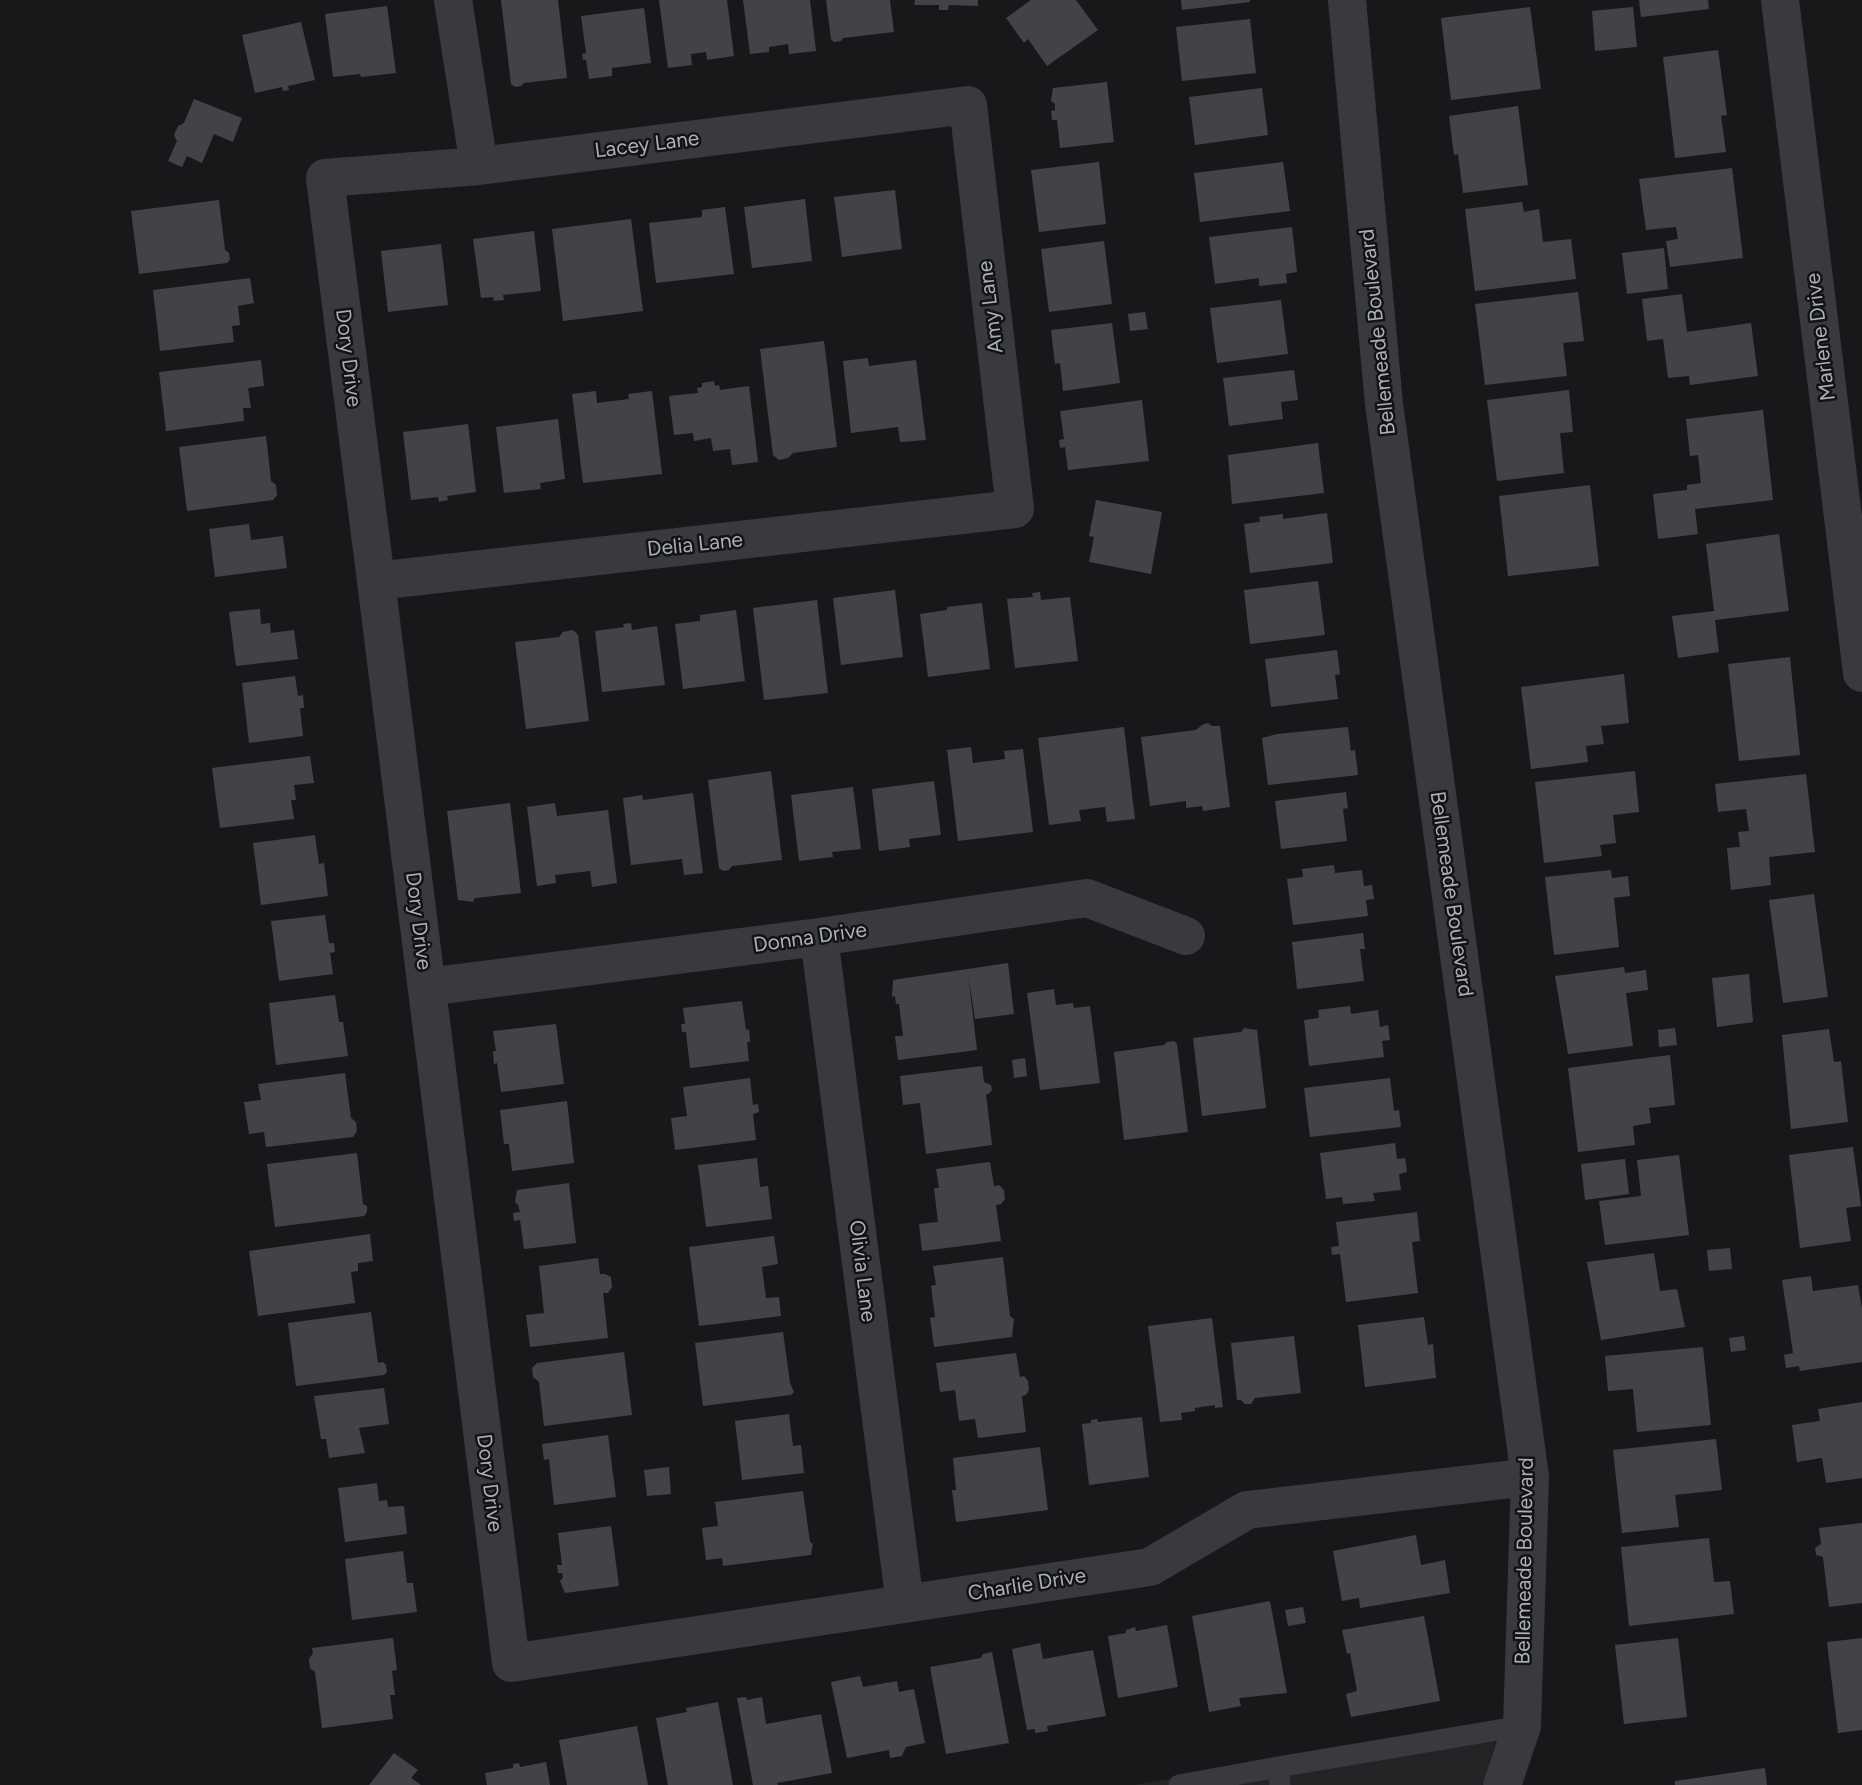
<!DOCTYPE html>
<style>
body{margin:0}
canvas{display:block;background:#18181a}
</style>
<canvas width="1862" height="1785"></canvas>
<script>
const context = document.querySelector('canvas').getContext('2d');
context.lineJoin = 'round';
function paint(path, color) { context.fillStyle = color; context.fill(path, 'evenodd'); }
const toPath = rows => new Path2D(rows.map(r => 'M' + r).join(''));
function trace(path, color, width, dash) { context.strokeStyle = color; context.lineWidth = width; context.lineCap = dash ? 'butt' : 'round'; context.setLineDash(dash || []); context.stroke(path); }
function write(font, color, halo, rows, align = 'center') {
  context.font = font + ' Figtree,sans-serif'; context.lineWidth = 5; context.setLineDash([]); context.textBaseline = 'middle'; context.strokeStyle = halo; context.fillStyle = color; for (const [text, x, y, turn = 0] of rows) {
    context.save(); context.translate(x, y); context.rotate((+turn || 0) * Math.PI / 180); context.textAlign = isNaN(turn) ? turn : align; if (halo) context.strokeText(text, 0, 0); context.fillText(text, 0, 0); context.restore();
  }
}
paint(toPath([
 [1502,1720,1482,1785,1134,1785]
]), '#242427');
paint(toPath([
 [501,0,558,0,567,78,524,83,521,86,515,87,511,84],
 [659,0,727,0,734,56,707,60,706,52,691,54,692,65,668,68],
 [743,0,810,0,816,51,789,54,788,44,769,47,769,52,750,54],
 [826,0,890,0,894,32,843,38,841,41,834,42,831,39],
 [915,0,978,0,978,6,949,5,948,10,939,10,939,5,914,5],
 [1031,0,1076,0,1098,30,1047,66,1028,39,1024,43,1006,18],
 [1181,0,1250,0,1250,2,1182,10],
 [1639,0,1708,0,1709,9,1641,17],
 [387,6,396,73,361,77,360,74,333,77,325,14],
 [1530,7,1541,89,1451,100,1441,18],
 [1633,7,1637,47,1595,51,1592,11],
 [644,8,651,63,612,68,612,76,589,79,586,60,583,60,582,54,586,53,581,16],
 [1250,19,1256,73,1182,81,1176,27],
 [301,22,315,80,288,86,289,90,283,91,282,87,255,93,242,35],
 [1718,50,1727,115,1721,116,1726,152,1675,158,1663,57],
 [1107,82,1114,142,1060,148,1057,120,1052,120,1051,111,1055,110,1055,104,1051,101,1053,88],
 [1262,88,1268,135,1195,145,1189,97],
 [194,99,242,118,233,142,214,134,202,163,187,156,182,167,168,161,177,141,174,135,178,126,184,123],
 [1518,106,1528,185,1463,193,1458,154,1454,155,1449,116],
 [1099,162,1106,224,1039,232,1031,170],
 [1283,162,1290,211,1200,222,1194,173],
 [1732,168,1743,258,1670,267,1666,241,1678,239,1676,227,1646,230,1639,179],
 [895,190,902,249,842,257,834,197],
 [805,199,812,261,752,268,744,207],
 [219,200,225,250,229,253,230,260,227,263,139,274,131,211],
 [1522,202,1524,212,1539,209,1543,242,1571,239,1576,279,1475,291,1465,209],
 [725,207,734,274,656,283,649,223,702,217,702,210],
 [631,219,643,311,563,321,552,229],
 [1292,227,1297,272,1286,274,1287,283,1259,286,1259,278,1215,284,1209,237],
 [534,231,541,291,503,295,504,300,494,301,493,297,481,298,473,239],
 [1104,241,1112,304,1049,312,1041,249],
 [441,244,448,305,388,312,381,251],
 [1664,248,1668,289,1627,294,1622,253],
 [250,278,254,303,238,306,240,325,232,326,234,342,160,351,153,290],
 [1578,292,1584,341,1563,343,1567,376,1485,385,1475,304],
 [1682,294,1687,332,1751,323,1758,376,1690,385,1689,376,1668,378,1663,339,1647,341,1642,299],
 [1281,300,1288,354,1217,363,1210,308],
 [1145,312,1148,329,1130,331,1128,314],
 [1112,323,1120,383,1063,391,1060,363,1055,364,1051,330],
 [824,341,837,447,793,453,788,458,779,460,773,455,760,349],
 [868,358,869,366,916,360,926,440,900,442,898,427,851,433,843,361],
 [261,360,264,386,248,388,251,408,243,408,244,421,166,431,159,372],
 [1294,370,1298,400,1281,402,1283,419,1229,426,1223,378],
 [714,381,715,386,719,385,720,390,749,386,758,462,732,465,730,449,713,451,711,438,694,441,693,433,674,435,669,396,698,393,697,388,702,387,702,383],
 [1569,390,1573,432,1560,433,1564,473,1497,481,1487,400],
 [596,391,597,403,629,399,628,394,652,391,662,474,583,483,572,394],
 [1142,400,1149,461,1068,470,1065,447,1060,448,1059,440,1064,439,1060,411],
 [1763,410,1773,500,1695,509,1698,534,1658,539,1653,494,1687,490,1687,485,1701,483,1698,455,1690,456,1686,419],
 [558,419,565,479,540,483,541,489,504,493,496,427],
 [468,424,476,492,447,496,448,500,439,502,438,497,411,500,403,432],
 [266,436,271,481,276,485,277,495,273,500,187,511,179,447],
 [1318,443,1324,493,1232,504,1228,455],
 [1590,485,1599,566,1508,576,1499,496],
 [1096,500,1162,512,1151,574,1089,562,1094,537,1089,536],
 [1327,513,1333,563,1250,573,1244,524,1260,522,1259,517,1283,514,1283,519],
 [249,524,251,540,283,536,287,568,215,577,209,529],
 [1779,534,1789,611,1715,620,1719,652,1678,658,1672,616,1714,611,1706,544],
 [1318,581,1325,635,1250,644,1244,590],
 [895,590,903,657,841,665,833,598],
 [1040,592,1041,600,1070,597,1078,661,1015,668,1007,599,1033,597,1032,593],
 [817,600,828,693,764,700,753,608],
 [982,603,990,669,928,677,920,614,947,610,947,607],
 [260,609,261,624,270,623,271,633,294,630,298,659,236,666,229,612],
 [736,610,745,681,683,689,675,624,700,621,700,615],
 [631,623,632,630,657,626,665,685,602,692,595,631,624,627,623,624],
 [573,630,578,635,589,721,526,729,515,642,559,637,563,632],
 [1337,650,1340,674,1335,675,1338,699,1271,707,1265,659],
 [1790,657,1800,755,1739,761,1728,664],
 [1624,674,1629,723,1601,726,1604,744,1586,746,1588,762,1531,769,1521,687],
 [295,676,298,696,303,695,304,708,300,708,303,736,249,743,242,683],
 [1208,723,1212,726,1220,726,1230,807,1203,811,1202,806,1186,808,1186,801,1150,806,1141,737,1196,730,1202,725],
 [1124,727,1135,819,1107,822,1105,807,1079,810,1081,821,1049,825,1038,738],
 [1348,727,1351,751,1355,750,1358,775,1268,785,1262,738,1277,734],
 [971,747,973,763,1005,759,1004,751,1023,749,1033,832,958,841,947,750],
 [310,756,314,783,294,785,296,800,291,800,294,819,220,828,212,768],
 [771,771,782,860,732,866,729,870,723,871,719,868,708,780],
 [1635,771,1639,812,1613,815,1616,843,1600,845,1602,856,1544,863,1535,782],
 [1806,774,1815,852,1769,857,1771,885,1731,890,1727,848,1740,847,1738,832,1749,831,1746,809,1718,812,1715,784],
 [934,781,941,835,909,839,910,847,879,851,872,789],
 [853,787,861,849,832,852,833,857,799,861,791,795],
 [1346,792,1348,808,1343,809,1347,841,1281,849,1275,801],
 [693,793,703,873,684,875,682,859,631,865,623,798,642,795,643,800],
 [510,803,521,893,475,898,473,902,458,900,447,811],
 [555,803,557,816,608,810,617,883,592,887,590,871,555,875,556,883,537,886,527,807],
 [315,835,319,864,324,863,328,896,261,905,253,843],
 [1334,865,1335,873,1362,870,1364,886,1372,885,1374,899,1366,900,1368,916,1293,925,1287,879,1303,877,1302,869],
 [1611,870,1612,878,1628,876,1630,896,1614,898,1619,947,1554,955,1545,877],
 [1814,894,1828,997,1783,1003,1769,900],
 [325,915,329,943,334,943,335,952,330,953,333,974,279,981,271,921],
 [1363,933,1365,949,1360,949,1364,981,1297,989,1292,942],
 [1008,963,1014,1014,975,1019,968,973,977,1050,898,1060,895,1036,903,1036,899,1004,896,1004,895,996,892,997,893,980],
 [1624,967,1625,973,1646,970,1648,990,1626,993,1633,1046,1568,1054,1555,976],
 [1749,974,1753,1022,1717,1027,1712,978],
 [1054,989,1056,1005,1073,1003,1074,1008,1090,1006,1100,1083,1040,1090,1027,993],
 [335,995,339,1022,343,1022,348,1056,276,1065,269,1003],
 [742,1001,746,1030,749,1029,750,1042,747,1042,749,1061,690,1068,686,1032,682,1032,681,1024,685,1024,683,1008],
 [1350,1006,1351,1014,1378,1010,1380,1027,1388,1025,1390,1040,1382,1041,1384,1057,1309,1066,1304,1020,1319,1018,1318,1010],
 [556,1024,564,1084,501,1092,497,1063,494,1064,493,1051,496,1051,493,1031],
 [1244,1028,1257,1030,1266,1108,1202,1116,1193,1038,1241,1032],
 [1675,1028,1677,1045,1659,1047,1658,1030],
 [1829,1029,1834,1062,1841,1061,1848,1122,1791,1129,1782,1035],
 [1174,1041,1177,1044,1188,1132,1124,1140,1114,1052,1164,1045,1167,1042],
 [1670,1055,1675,1105,1649,1108,1651,1123,1633,1126,1635,1145,1578,1152,1568,1068],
 [1025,1058,1027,1076,1014,1078,1012,1060],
 [982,1066,984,1082,991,1085,992,1090,989,1094,986,1094,992,1145,926,1154,920,1103,903,1105,900,1076],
 [345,1073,351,1118,356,1122,357,1131,353,1137,266,1147,264,1132,249,1134,244,1102,261,1100,258,1084],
 [750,1078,753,1105,758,1104,759,1112,753,1114,756,1140,675,1150,671,1118,687,1116,683,1087],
 [1390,1078,1394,1111,1399,1110,1401,1127,1310,1137,1304,1088],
 [567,1101,574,1163,512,1171,509,1144,504,1144,500,1110],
 [1395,1143,1397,1159,1405,1158,1407,1172,1399,1174,1401,1190,1373,1193,1375,1201,1343,1204,1342,1197,1326,1199,1320,1153],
 [1853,1147,1861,1206,1846,1208,1851,1241,1800,1248,1789,1155],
 [357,1153,363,1204,367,1206,367,1212,364,1216,275,1227,267,1164],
 [1679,1155,1689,1235,1605,1245,1599,1201,1641,1196,1637,1160],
 [757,1158,760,1187,768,1186,772,1219,706,1227,698,1165],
 [1625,1159,1629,1194,1585,1200,1581,1164],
 [990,1162,994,1186,999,1185,1004,1190,1005,1199,1001,1204,996,1205,1001,1241,922,1251,919,1224,938,1222,934,1188,939,1188,936,1169],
 [569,1183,576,1243,524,1249,520,1220,514,1221,513,1213,520,1212,518,1205,515,1202,517,1190],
 [1417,1212,1420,1241,1412,1242,1418,1293,1346,1302,1340,1254,1332,1255,1331,1247,1339,1246,1336,1222],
 [370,1234,373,1261,358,1263,358,1271,351,1272,355,1303,258,1316,249,1251],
 [774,1236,778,1264,762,1267,766,1298,779,1297,781,1316,699,1326,689,1247],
 [1730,1248,1732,1269,1709,1271,1707,1250],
 [1654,1253,1660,1291,1677,1289,1685,1327,1601,1340,1587,1262],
 [1003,1257,1010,1316,1014,1319,1012,1337,934,1347,930,1318,935,1317,931,1286,936,1285,933,1266],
 [598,1258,600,1274,605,1274,611,1277,612,1287,608,1293,603,1293,608,1338,530,1347,526,1315,544,1313,539,1266],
 [1811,1276,1813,1291,1858,1285,1862,1309,1862,1362,1800,1371,1799,1366,1786,1368,1784,1355,1793,1353,1782,1280],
 [371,1312,378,1363,383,1362,386,1365,387,1372,384,1375,296,1386,288,1323],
 [1424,1317,1428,1345,1433,1344,1436,1378,1365,1387,1358,1325],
 [1212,1318,1223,1407,1215,1408,1215,1405,1195,1408,1195,1411,1181,1413,1182,1420,1160,1422,1148,1326],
 [783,1332,790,1383,794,1392,791,1395,703,1406,695,1343],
 [1294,1336,1301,1393,1255,1398,1251,1404,1245,1404,1241,1400,1237,1400,1231,1343],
 [1744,1336,1746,1350,1731,1352,1729,1338],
 [1703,1347,1711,1425,1637,1432,1633,1389,1608,1391,1605,1356],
 [624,1352,632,1415,544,1426,539,1382,533,1377,532,1368,537,1363],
 [1016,1353,1020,1377,1024,1376,1028,1381,1029,1390,1026,1395,1022,1396,1026,1432,978,1438,975,1419,959,1421,955,1390,940,1392,936,1363],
 [384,1388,389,1424,359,1428,365,1453,329,1458,326,1439,321,1439,314,1396],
 [1862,1402,1862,1478,1826,1483,1822,1458,1797,1462,1792,1425,1820,1421,1818,1409],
 [789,1414,793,1446,801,1445,804,1473,742,1480,735,1421],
 [1142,1417,1149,1477,1089,1485,1082,1424,1091,1423,1091,1420,1097,1419,1098,1422],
 [608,1435,616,1497,554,1505,549,1459,544,1460,542,1444],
 [1716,1439,1722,1490,1675,1495,1679,1527,1622,1533,1613,1450],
 [1040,1447,1048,1510,956,1522,952,1490,956,1490,953,1458],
 [669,1467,671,1494,647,1496,644,1470],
 [377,1483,379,1501,387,1500,388,1507,404,1506,407,1534,345,1542,338,1488],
 [803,1491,810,1542,813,1544,811,1555,723,1566,722,1558,706,1560,702,1528,718,1526,715,1502],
 [1862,1523,1862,1603,1829,1607,1823,1557,1816,1555,1815,1548,1821,1544,1819,1528],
 [611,1526,619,1586,565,1593,560,1581,563,1577,562,1573,558,1573,557,1565,562,1565,558,1533],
 [1416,1535,1421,1565,1445,1560,1450,1593,1360,1608,1359,1598,1342,1601,1333,1551],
 [1709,1538,1714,1582,1730,1581,1734,1614,1629,1626,1621,1547],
 [403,1551,407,1583,413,1583,417,1612,352,1620,345,1559],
 [1270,1601,1287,1693,1239,1698,1241,1706,1209,1712,1192,1616],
 [1303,1607,1306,1623,1288,1626,1285,1610],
 [1424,1616,1440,1701,1351,1717,1346,1694,1357,1691,1350,1653,1347,1654,1342,1630],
 [1167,1625,1178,1687,1118,1698,1108,1636,1126,1633,1126,1630,1135,1627,1136,1631],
 [393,1638,397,1670,392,1671,395,1695,390,1695,393,1719,322,1728,315,1672,310,1668,309,1659,313,1653,312,1648],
 [1678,1638,1687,1717,1624,1724,1615,1645],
 [1862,1638,1862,1730,1838,1733,1827,1642],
 [1040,1643,1043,1659,1093,1650,1106,1716,1047,1726,1048,1731,1035,1733,1035,1729,1027,1730,1012,1649],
 [992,1652,1009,1743,946,1754,930,1667,981,1658,983,1654],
 [860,1676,863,1687,897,1681,899,1692,914,1689,925,1743,906,1747,902,1756,890,1758,889,1750,847,1758,831,1682],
 [746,1697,747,1700,762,1697,766,1724,821,1714,832,1773,777,1783,778,1785,753,1785,737,1698],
 [718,1702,733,1785,668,1785,656,1718,687,1712,686,1708],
 [637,1726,648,1785,567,1785,559,1740],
 [394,1753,418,1770,411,1778,421,1785,369,1785],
 [546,1762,550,1785,487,1785,485,1773,513,1768,513,1764,519,1763,520,1767],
 [1765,1768,1767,1785,1675,1785,1675,1781]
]), '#424347');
trace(toPath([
 [1179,1785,1278,1767],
 [1280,1785,1278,1767,1522,1726]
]), '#393a3f', 21);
trace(toPath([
 [453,0,479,166],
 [1347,0,1384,404,1530,1477,1522,1726,1502,1785],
 [1780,0,1862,673],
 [376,581,1015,509,968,105,479,166,325,178,376,581,511,1663,1150,1567,1247,1510,1530,1477],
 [819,937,905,1604],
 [427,987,819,937,1087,898,1186,936]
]), '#393a3f', 38);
write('21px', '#abafb9', '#131315', [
 ["Lacey Lane",647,145,-7],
 ["Amy Lane",991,307,-97],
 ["Bellemeade Boulevard",1378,332,-96],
 ["Marlene Drive",1821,337,-97],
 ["Dory Drive",348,358,83],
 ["Delia Lane",695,545,-6],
 ["Bellemeade Boulevard",1451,894,82],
 ["Dory Drive",418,921,83],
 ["Donna Drive",810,938,-8],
 ["Olivia Lane",862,1271,83],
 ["Dory Drive",489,1483,83],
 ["Bellemeade Boulevard",1525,1561,-89],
 ["Charlie Drive",1027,1585,-9]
]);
</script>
